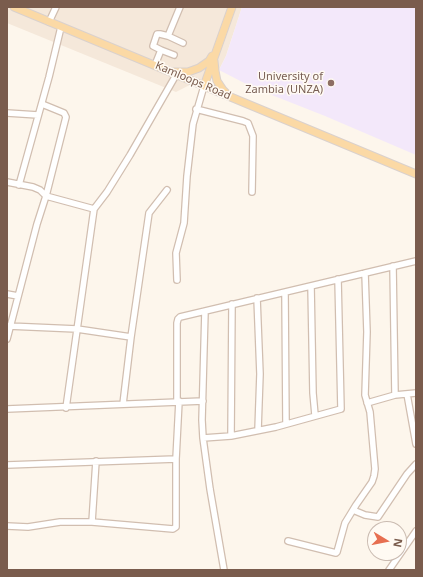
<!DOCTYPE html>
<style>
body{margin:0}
#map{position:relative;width:423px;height:577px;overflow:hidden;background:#fdf6ec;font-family:"Noto Sans",sans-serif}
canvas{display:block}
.frame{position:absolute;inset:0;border:8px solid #7a5c4d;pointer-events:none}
.north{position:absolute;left:367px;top:521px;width:40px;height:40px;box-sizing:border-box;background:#fffaf3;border:1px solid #cabbb1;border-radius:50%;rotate:100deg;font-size:11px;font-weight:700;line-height:16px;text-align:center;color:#7a5c4d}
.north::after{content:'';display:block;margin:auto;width:14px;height:18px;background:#e76f51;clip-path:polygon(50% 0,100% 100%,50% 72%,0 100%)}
</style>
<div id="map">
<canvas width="423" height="577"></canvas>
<div class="frame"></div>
<div class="north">N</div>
</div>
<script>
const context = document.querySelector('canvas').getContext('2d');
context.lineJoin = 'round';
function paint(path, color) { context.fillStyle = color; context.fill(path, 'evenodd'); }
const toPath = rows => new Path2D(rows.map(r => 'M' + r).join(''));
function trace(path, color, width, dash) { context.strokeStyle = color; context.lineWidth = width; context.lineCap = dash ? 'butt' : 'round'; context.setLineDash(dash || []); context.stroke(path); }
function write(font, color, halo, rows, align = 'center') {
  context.font = font + ' "Noto Sans",sans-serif'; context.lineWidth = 3; context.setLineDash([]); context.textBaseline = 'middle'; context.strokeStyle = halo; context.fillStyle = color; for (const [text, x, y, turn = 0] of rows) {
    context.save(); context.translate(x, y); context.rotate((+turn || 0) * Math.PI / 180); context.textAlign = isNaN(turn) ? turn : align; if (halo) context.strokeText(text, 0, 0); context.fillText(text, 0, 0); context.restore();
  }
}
paint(toPath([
 [7,7,242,7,226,56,219,70,176,92,7,23]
]), '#f5e8da');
paint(toPath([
 [242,7,416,7,416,155,325,116,254,88,219,70,226,56]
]), '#f3e8fa');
const minor = toPath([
 [49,22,56,7],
 [168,36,180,7],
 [161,50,174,55],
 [155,65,161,50,153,46,157,34,160,34,168,36,183,43],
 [196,109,243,121,248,123,253,136,252,192],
 [7,113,38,115],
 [7,182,33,187,40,190,46,196,94,209,107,192,130,155,176,75],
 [19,185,49,77,61,27],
 [393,266,395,395,416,393],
 [177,280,176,253,184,223,187,176,193,124,204,86],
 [311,286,313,393,315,415],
 [285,293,286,424],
 [7,294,18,296],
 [257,298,260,374,258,430],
 [205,311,202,420,203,438,210,489,224,570],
 [8,326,77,329,131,337],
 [7,339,37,224,46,196,66,117,64,113,42,104],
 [407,394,416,444],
 [177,401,177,323,178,319,180,317,416,261],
 [367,403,395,395],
 [123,404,131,337,149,213,167,190],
 [66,408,94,209],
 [7,409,203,401],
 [231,436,232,304],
 [203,438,231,436,276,427,341,409,338,279],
 [7,465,176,459],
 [353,510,365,515,378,517,407,474,416,464],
 [92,522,96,461],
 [7,526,28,527,60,522,92,522,173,529,176,527,176,459,179,401],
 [288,541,336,553,337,552,345,523,356,505,372,482,374,476,375,469,370,412,365,395,367,332,365,273],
 [389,570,416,531]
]);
const major = toPath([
 [14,7,416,174],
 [214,61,215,71,217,81,223,90,228,95],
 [174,72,188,72,199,68,209,61,212,56],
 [204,86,232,7]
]);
trace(minor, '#d1beb0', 8);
trace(major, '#dad1cd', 9);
trace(minor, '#fff', 5.5);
trace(major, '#fbd9a5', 7);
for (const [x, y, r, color] of [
 [331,83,4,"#8d6e63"]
]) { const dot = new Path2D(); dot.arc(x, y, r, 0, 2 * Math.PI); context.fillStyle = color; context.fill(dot); trace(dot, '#fffaf3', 1.5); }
write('11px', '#785e54', '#fffaf3', [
 ["University of",323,77],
 ["Zambia (UNZA)",323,90]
], 'right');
write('11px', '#7a5c4d', '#fffaf3', [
 ["Kamloops Road",193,81,23]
]);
</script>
